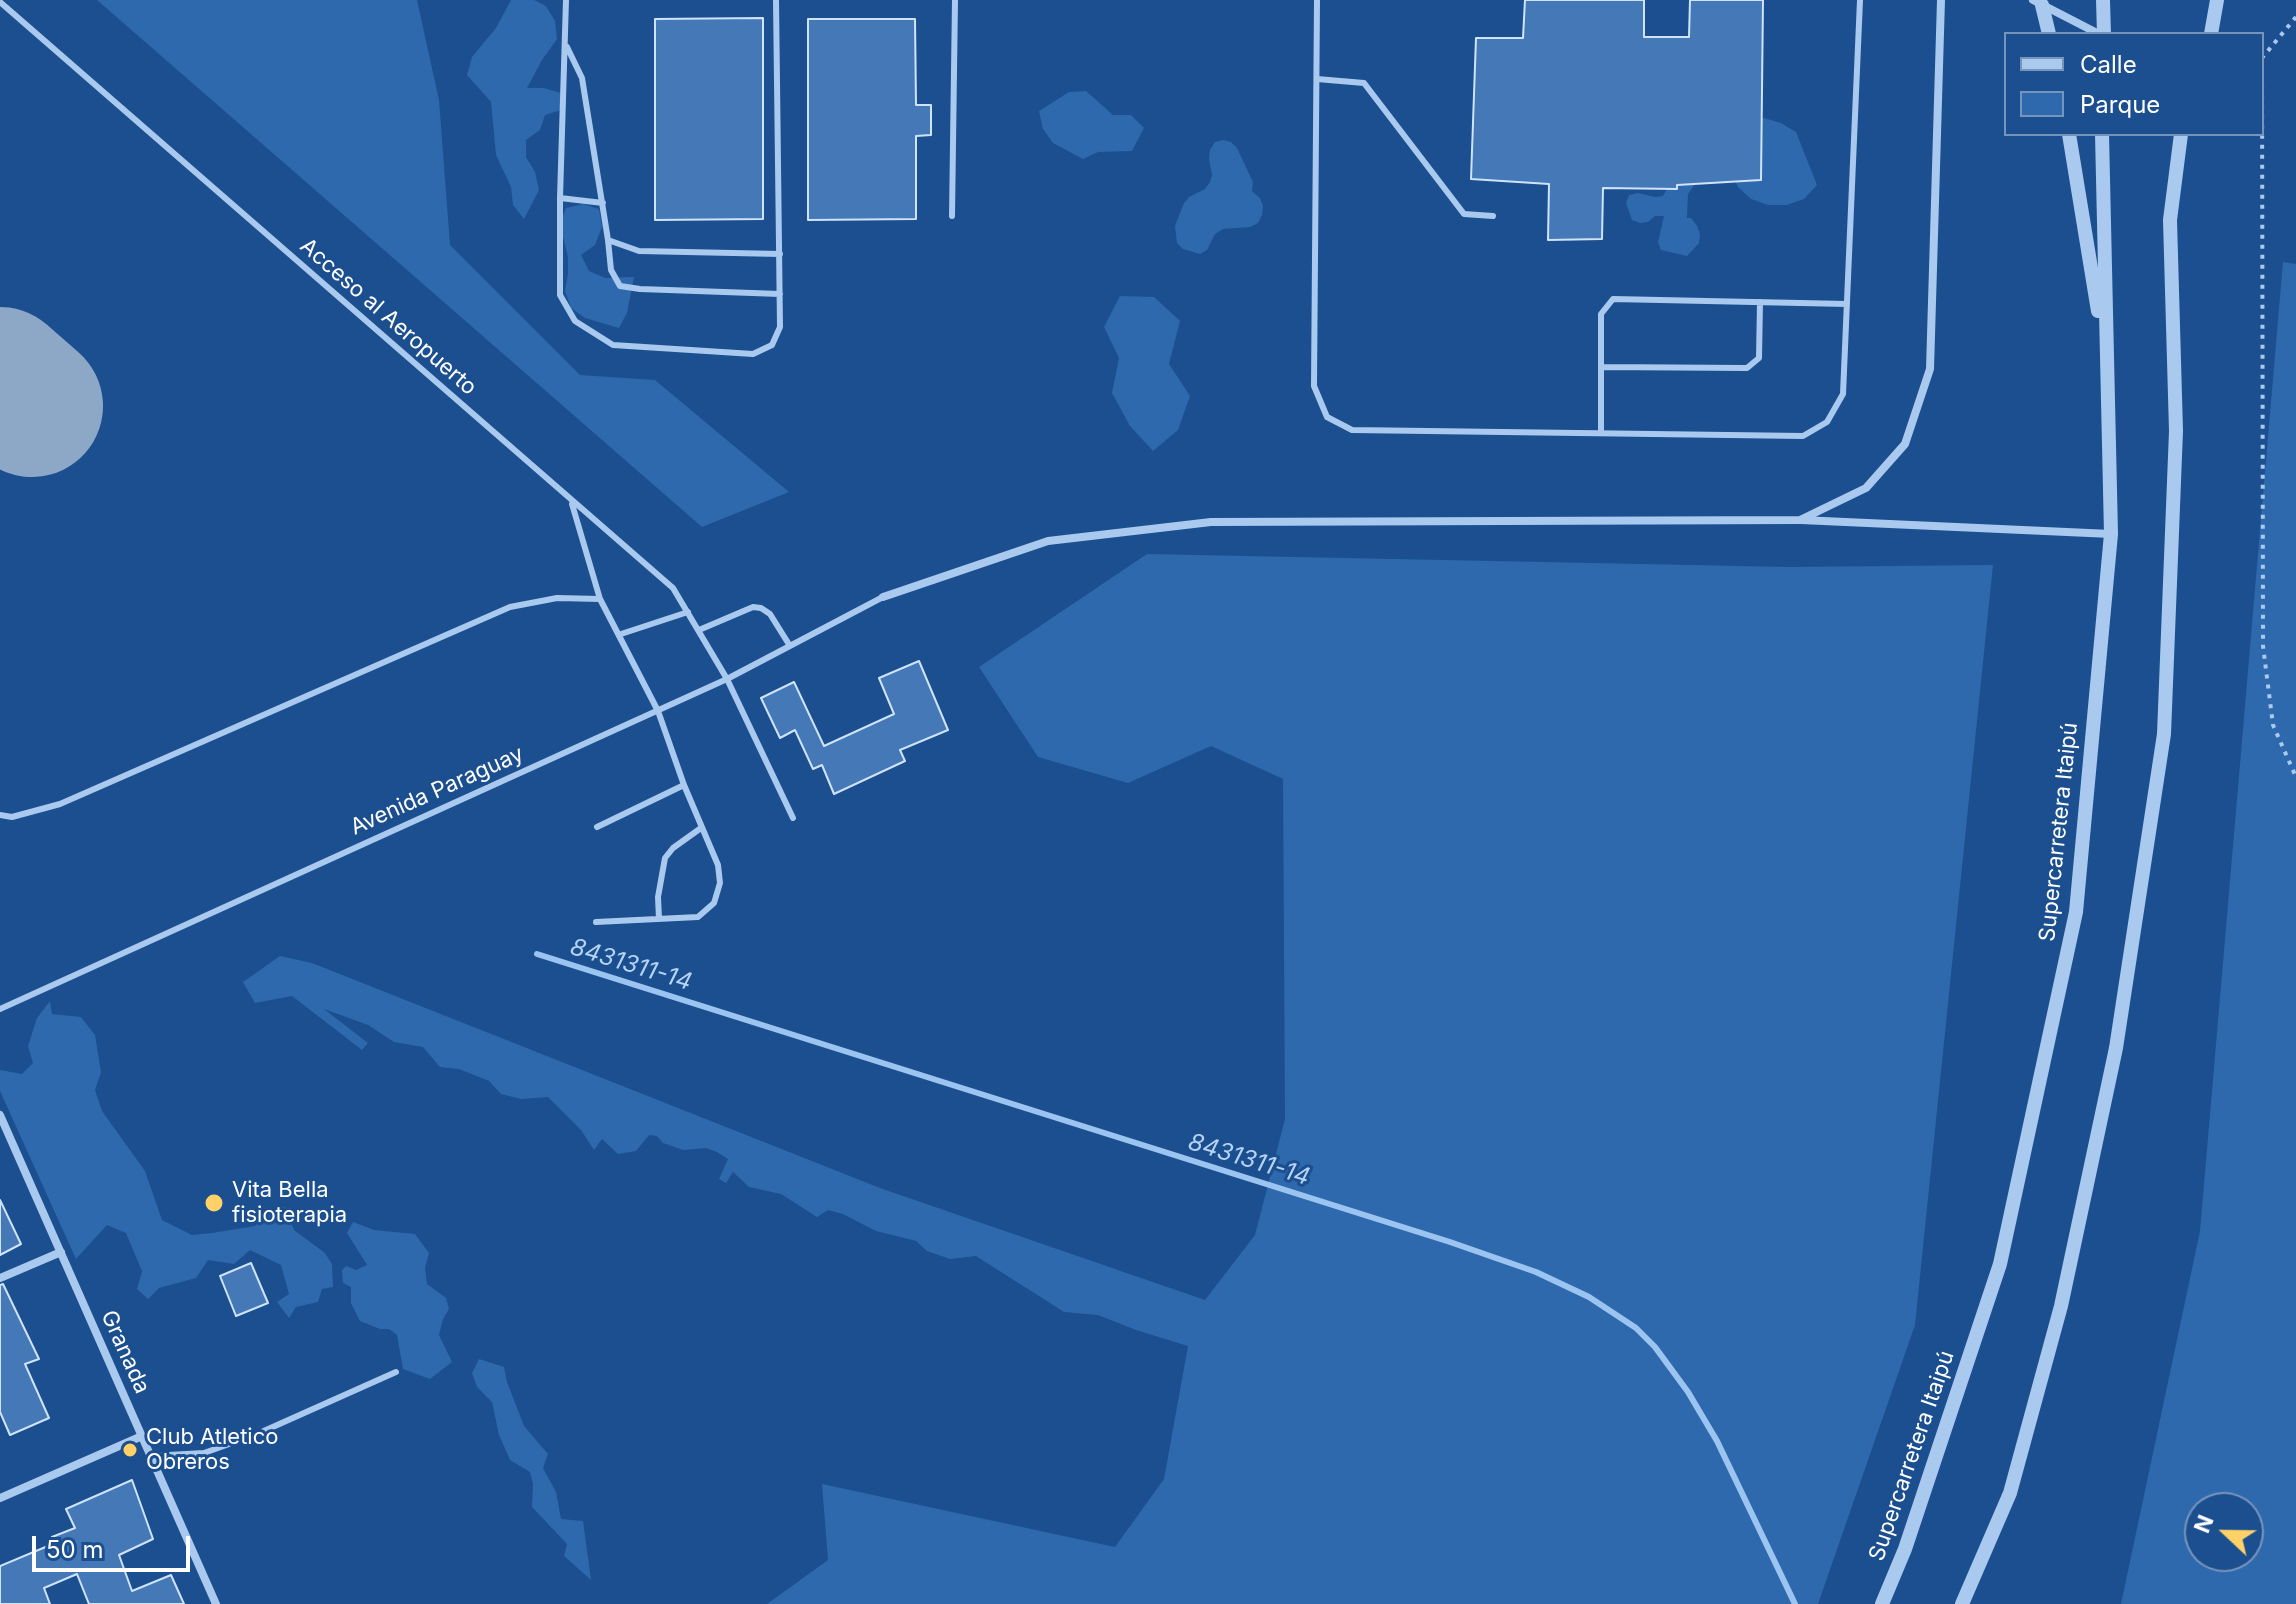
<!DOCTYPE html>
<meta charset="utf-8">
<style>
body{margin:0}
#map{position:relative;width:2296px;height:1604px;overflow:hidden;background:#1b4f8f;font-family:Inter,sans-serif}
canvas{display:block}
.legend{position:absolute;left:2004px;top:32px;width:260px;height:104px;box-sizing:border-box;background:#1b4f8f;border:2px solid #7695bc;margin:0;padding:10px 14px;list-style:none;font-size:24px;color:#fff}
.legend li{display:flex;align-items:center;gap:16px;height:40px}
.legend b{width:40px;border:2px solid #7695bc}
.north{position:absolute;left:2184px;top:1492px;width:80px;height:80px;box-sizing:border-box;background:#1b4f8f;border:2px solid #7695bc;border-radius:50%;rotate:292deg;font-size:22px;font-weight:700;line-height:32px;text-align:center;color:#fff}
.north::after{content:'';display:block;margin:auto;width:28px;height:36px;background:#ffd166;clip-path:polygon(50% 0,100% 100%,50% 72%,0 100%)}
.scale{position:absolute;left:32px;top:1536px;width:158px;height:36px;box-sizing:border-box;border:4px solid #fff;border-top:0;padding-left:10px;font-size:24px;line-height:28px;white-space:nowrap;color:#fff;-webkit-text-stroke:6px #1b4f8f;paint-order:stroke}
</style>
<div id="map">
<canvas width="2296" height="1604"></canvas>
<ul class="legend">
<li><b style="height:10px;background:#a9c9ee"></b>Calle</li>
<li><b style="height:22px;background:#2e69ad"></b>Parque</li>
</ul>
<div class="north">N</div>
<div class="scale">50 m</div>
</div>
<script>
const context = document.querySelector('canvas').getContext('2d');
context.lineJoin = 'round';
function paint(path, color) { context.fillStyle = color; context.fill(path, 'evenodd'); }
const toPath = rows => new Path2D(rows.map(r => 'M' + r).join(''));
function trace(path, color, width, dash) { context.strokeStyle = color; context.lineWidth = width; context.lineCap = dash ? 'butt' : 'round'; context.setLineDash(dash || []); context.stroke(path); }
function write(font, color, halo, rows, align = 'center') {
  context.font = font + ' Inter,sans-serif'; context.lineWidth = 6; context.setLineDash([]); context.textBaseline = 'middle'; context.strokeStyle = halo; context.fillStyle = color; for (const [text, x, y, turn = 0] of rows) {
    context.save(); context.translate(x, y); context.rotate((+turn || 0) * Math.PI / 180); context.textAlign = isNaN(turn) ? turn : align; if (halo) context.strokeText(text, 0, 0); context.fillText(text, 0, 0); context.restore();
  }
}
paint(toPath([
 [97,0,417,0,439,100,450,245,580,375,655,380,789,492,702,527],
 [511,0,534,0,546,6,555,21,557,39,542,60,527,88,544,88,561,93,561,110,545,115,540,130,526,140,526,157,535,172,539,190,524,219,513,205,511,187,496,155,491,102,467,75,472,57,496,28],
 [1086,91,1113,115,1131,115,1144,128,1132,151,1098,152,1083,159,1053,143,1043,129,1039,111,1069,92],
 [1764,118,1781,123,1796,132,1817,185,1804,199,1787,205,1768,205,1751,199,1738,187,1730,170,1746,123],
 [1223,140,1231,142,1237,148,1253,182,1252,191,1260,198,1263,206,1262,215,1258,223,1250,227,1223,229,1215,234,1207,250,1200,254,1183,249,1177,243,1175,226,1184,203,1189,197,1205,189,1210,182,1212,175,1209,158,1210,150,1215,142],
 [1699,179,1688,194,1687,218,1691,218,1697,226,1700,234,1699,243,1687,256,1661,250,1658,242,1664,216,1655,216,1648,222,1640,223,1632,220,1626,203,1629,195,1638,193,1655,197,1663,196,1671,182],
 [583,204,599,209,602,227,595,245,581,255,589,271,605,278,634,277,627,313,619,328,585,318,571,308,565,291,568,274,568,257,560,224,566,208],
 [2283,262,2296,264,2296,1604,2121,1604,2200,1231],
 [2200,1508,2248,1508,2248,1556,2200,1556],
 [1120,296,1154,297,1180,321,1169,364,1190,396,1178,430,1153,451,1130,426,1112,393,1119,358,1104,327],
 [1147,554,1789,567,1993,565,1915,1325,1818,1604,767,1604,828,1560,822,1484,1115,1547,1164,1479,1188,1346,1136,1330,1098,1315,1064,1312,976,1256,950,1259,927,1251,916,1241,876,1231,843,1214,828,1210,817,1217,781,1194,749,1187,733,1172,726,1183,719,1179,728,1159,717,1152,706,1148,683,1150,663,1143,657,1136,649,1135,636,1151,618,1154,602,1139,594,1150,581,1130,548,1097,521,1099,501,1094,489,1081,459,1069,440,1067,423,1047,394,1042,368,1025,324,1009,368,1043,362,1050,292,996,255,1003,243,982,280,956,312,963,880,1188,1205,1300,1255,1235,1285,1119,1283,779,1211,746,1128,783,1038,757,979,667],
 [50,1001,52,1014,81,1017,95,1035,101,1072,95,1090,102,1111,145,1171,162,1220,192,1235,212,1233,255,1226,267,1210,285,1207,294,1230,325,1253,332,1264,333,1287,322,1289,318,1302,296,1307,289,1318,277,1302,289,1294,281,1265,250,1250,234,1264,208,1260,196,1278,159,1288,148,1299,137,1289,142,1271,126,1233,107,1225,76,1259,0,1091,0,1070,22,1074,33,1063,28,1046,37,1018],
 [353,1222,374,1230,415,1234,429,1253,425,1268,427,1284,446,1298,449,1309,443,1319,439,1335,452,1362,430,1379,403,1369,397,1335,389,1329,380,1329,360,1321,351,1303,351,1287,343,1283,342,1270,346,1266,356,1270,367,1265,347,1233],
 [479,1359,504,1367,507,1382,524,1426,548,1454,543,1468,556,1492,561,1519,583,1521,591,1580,564,1556,567,1544,532,1507,533,1484,530,1472,510,1460,499,1435,492,1402,477,1387,472,1373]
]), '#2e69ad');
trace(toPath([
 [537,954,1450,1242,1536,1272,1589,1297,1636,1328,1655,1347,1688,1392,1717,1441,1795,1604]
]), '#9cc4f0', 6);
trace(toPath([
 [0,378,32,406]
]), '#8da7c7', 142);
const building = toPath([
 [1525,0,1644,0,1644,37,1689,37,1690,0,1763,0,1761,180,1677,185,1677,189,1603,188,1602,239,1548,240,1549,184,1471,179,1476,38,1523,38,1525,0],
 [763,18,763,219,655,220,655,19,763,18],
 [808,19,915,19,916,105,931,105,931,135,916,136,916,219,808,220,808,19],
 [919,661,948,730,900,750,905,761,834,794,822,765,813,769,795,730,780,738,761,698,794,682,824,746,894,714,879,678,919,661],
 [0,1200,21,1244,0,1255,0,1200],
 [251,1263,268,1303,236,1316,220,1276,251,1263],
 [3,1284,39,1359,25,1364,49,1418,10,1435,0,1412,0,1285,3,1284],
 [132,1480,153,1539,119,1555,132,1591,171,1575,184,1604,89,1604,77,1574,44,1588,50,1604,0,1604,0,1566,55,1543,52,1537,75,1528,66,1509,132,1480]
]);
paint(building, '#4478b7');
trace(building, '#cfe3fa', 2);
trace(toPath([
 [2296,17,2262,58,2263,646,2273,725,2296,777]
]), '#a9c9ee', 4, [4, 6]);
trace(toPath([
 [566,0,560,198,560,295,575,321,613,345,753,354,772,345,780,327,776,0],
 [1317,0,1314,386,1327,417,1352,430,1803,436,1827,422,1843,394,1860,0],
 [0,2,673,588,727,679,793,818],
 [567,47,582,78,608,240,639,251,780,254],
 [1317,79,1364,83,1464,214,1493,216],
 [560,198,603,203],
 [952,216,955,0],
 [608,240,611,270,620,286,640,289,780,294],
 [1601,367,1747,368,1759,358,1760,302],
 [1601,433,1601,314,1613,299,1847,304],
 [572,504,600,599,658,711,684,785,597,827],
 [699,630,753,607,761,608,770,614,790,646],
 [621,634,688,612],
 [0,815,12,817,60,804,510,607,557,598,600,599],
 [659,919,658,897,665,858,673,848,701,828],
 [596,922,698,917,714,903,720,883,718,865,684,785],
 [0,1009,727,679,883,597],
 [151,1456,204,1453,257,1434,396,1372]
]), '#a9c9ee', 6);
trace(toPath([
 [2033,0,2099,34],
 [1801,520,2111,534],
 [883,597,1048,541,1211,522,1800,520,1866,488,1905,444,1930,369,1941,0],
 [0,1115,216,1604],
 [0,1278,61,1252],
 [0,1498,142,1436]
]), '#a9c9ee', 8);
trace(toPath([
 [2103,0,2104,34],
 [2042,5,2049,34],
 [2211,34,2217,0],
 [2069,134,2098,311],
 [1882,1604,1905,1549,2000,1264,2076,912,2111,534,2102,134],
 [1962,1604,2010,1493,2061,1306,2116,1048,2164,734,2176,431,2170,220,2181,134]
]), '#a9c9ee', 14);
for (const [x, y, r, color] of [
 [214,1203,10,"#ffd166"],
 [130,1450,8,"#ffd166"]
]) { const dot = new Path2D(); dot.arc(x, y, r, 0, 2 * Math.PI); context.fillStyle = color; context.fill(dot); trace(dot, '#1b4f8f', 3); }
write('22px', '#fff', '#1b4f8f', [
 ["Acceso al Aeropuerto",388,317,41],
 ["Avenida Paraguay",437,791,-24],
 ["Supercarretera Itaipú",2059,832,-84],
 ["Granada",125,1352,66],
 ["Supercarretera Itaipú",1912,1456,-71]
]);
write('22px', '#fff', '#1b4f8f', [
 ["Vita Bella",232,1190],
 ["fisioterapia",232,1215],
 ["Club Atletico",146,1437],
 ["Obreros",146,1462]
], 'left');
write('italic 24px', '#b5d3f5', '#1b4f8f', [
 ["8431311-14",631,965,17],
 ["8431311-14",1249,1160,17]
]);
</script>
